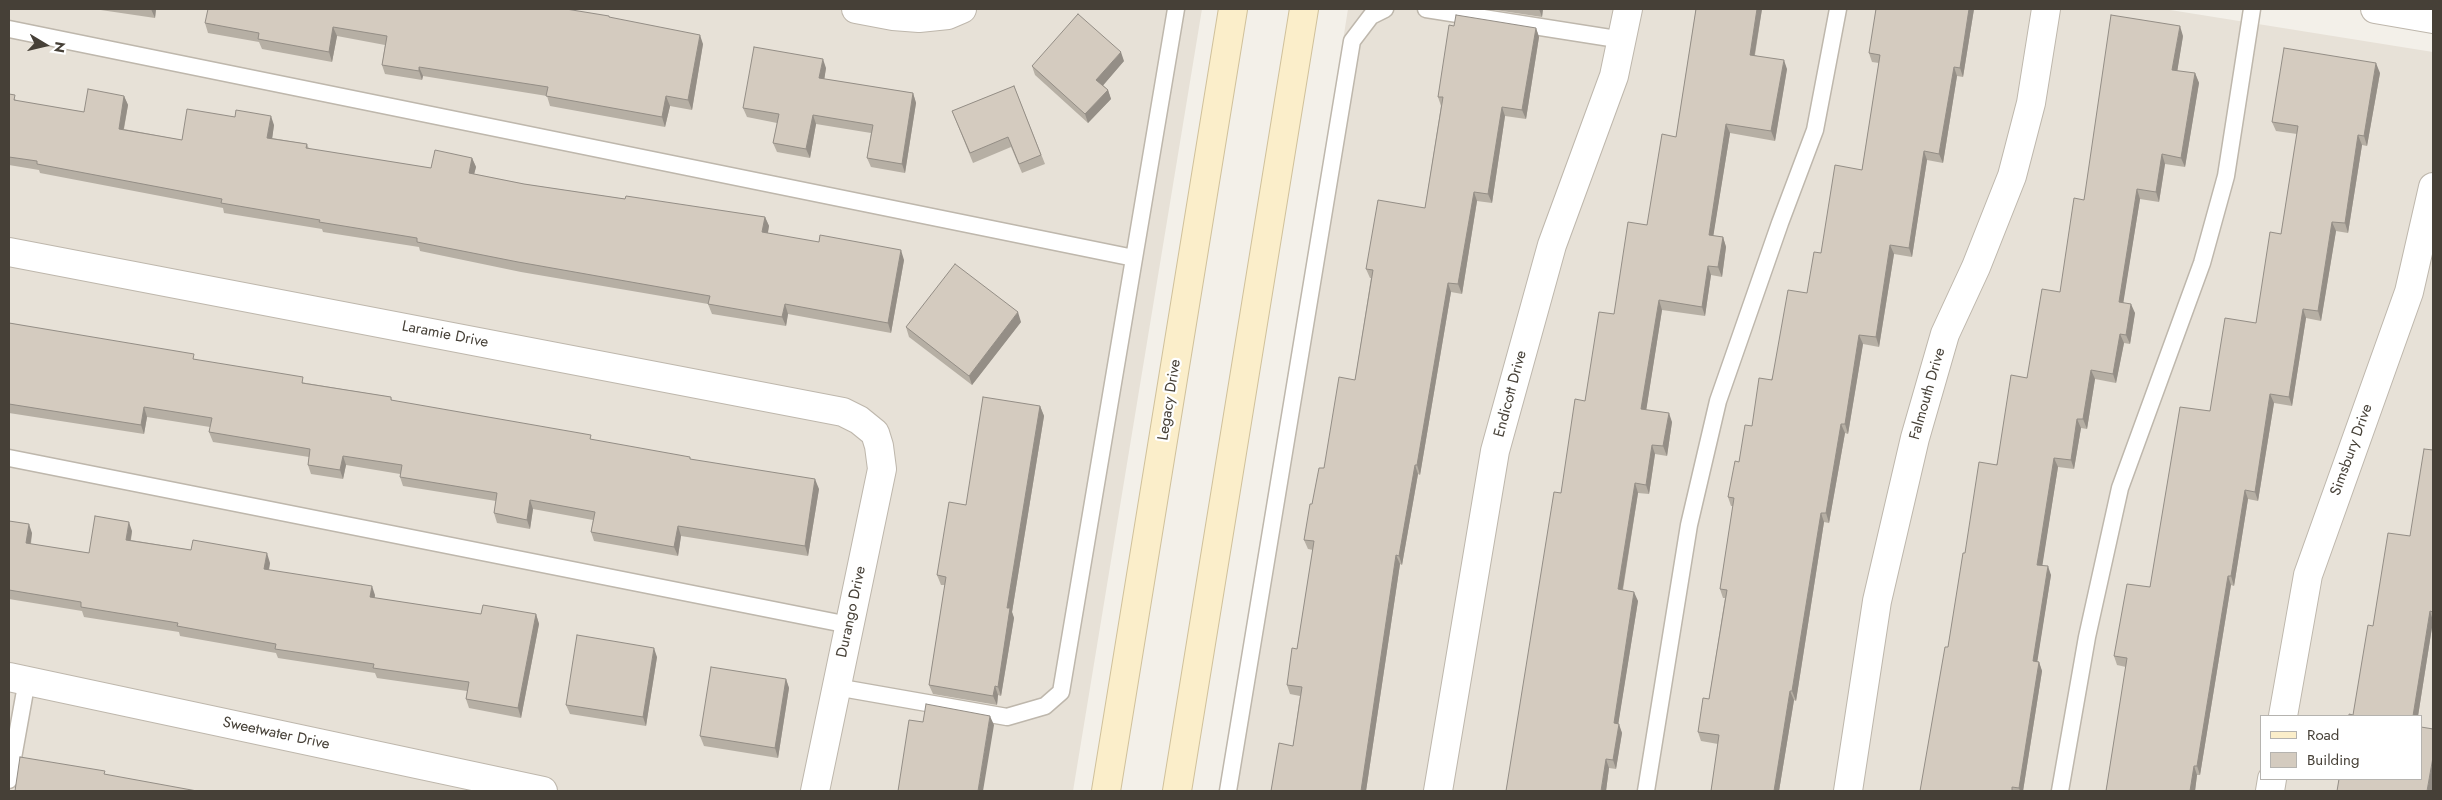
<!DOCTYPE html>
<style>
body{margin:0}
#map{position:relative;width:2442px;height:800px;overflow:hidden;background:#f3f0e9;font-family:Jost,sans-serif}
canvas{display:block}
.frame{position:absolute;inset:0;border:10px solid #464037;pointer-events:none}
.legend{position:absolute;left:2260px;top:715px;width:162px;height:65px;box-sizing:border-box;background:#fff;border:1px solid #b5b3af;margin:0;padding:6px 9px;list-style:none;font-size:15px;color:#464037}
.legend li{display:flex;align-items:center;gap:10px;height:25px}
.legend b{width:25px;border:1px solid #b5b3af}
.north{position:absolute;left:20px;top:20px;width:50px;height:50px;-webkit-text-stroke:4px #fff;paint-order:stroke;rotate:99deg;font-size:14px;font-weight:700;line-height:20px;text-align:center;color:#464037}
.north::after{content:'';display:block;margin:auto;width:18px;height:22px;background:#464037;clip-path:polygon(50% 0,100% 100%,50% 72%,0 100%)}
</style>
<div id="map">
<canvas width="2442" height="800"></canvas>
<div class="frame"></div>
<ul class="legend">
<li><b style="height:6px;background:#fbeeca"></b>Road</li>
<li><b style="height:14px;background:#d4cbbf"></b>Building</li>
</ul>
<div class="north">N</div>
</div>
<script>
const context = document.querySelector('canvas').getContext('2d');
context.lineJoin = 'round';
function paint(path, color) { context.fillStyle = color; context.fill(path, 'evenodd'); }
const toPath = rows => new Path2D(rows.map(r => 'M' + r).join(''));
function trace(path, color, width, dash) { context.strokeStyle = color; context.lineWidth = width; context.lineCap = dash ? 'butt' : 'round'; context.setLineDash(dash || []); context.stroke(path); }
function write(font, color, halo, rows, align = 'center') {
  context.font = font + ' Jost,sans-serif'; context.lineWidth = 4.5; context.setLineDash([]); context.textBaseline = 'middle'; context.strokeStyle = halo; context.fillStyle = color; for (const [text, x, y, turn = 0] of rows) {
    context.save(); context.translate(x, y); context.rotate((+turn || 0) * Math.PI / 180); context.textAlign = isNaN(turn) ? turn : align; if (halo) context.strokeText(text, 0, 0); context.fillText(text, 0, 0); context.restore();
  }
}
paint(toPath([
 [9,9,1202,9,1073,791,9,791],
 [1348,9,2164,9,2433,52,2433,791,1224,791],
 [2261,716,2421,716,2421,779,2261,779]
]), '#e7e1d7');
const service = toPath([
 [1426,9,1623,40],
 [9,29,1134,258],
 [9,458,849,625],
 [836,687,1007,717,1045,706,1061,692,1176,9],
 [9,780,27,680],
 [1228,791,1352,41,1371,16,1385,9],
 [1646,791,1689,525,1718,401,1780,223,1815,130,1838,9],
 [2060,791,2087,637,2120,488,2202,263,2226,176,2252,9]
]);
const minor = toPath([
 [856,9,893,16,919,18,948,15,962,9],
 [9,252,843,412,859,420,875,433,879,446,882,469,815,791],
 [9,677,543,791],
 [2283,716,2308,575,2409,292,2433,187],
 [1438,791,1495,451,1552,245,1614,76,1628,9],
 [1848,791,1877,601,1915,438,1945,334,1976,267,2012,176,2031,103,2046,9],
 [2270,791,2272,779]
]);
const tertiary = toPath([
 [2375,9,2433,19]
]);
const secondary = toPath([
 [1106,791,1233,9],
 [1177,791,1304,9]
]);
trace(service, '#beb7ac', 19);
trace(minor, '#beb7ac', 30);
trace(tertiary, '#beb7ac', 30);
trace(secondary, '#d0c19b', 30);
trace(service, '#fff', 16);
trace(minor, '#fff', 28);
trace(tertiary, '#fff', 28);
trace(secondary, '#fbeeca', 28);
paint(toPath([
 [94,9,156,9,155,18],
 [1489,9,1543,9,1542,17],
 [1696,9,1762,9,1755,55,1787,69,1775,141,1730,133,1713,236,1723,237,1726,247,1722,277,1711,275,1705,316,1662,310,1646,410,1672,422,1667,456,1655,454,1649,494,1638,493,1623,590,1638,601,1618,724,1622,733,1616,769,1609,768,1606,791,1561,493,1585,401,1614,314,1647,225,1676,137],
 [1974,9,1963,77,1957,76,1943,163,1927,160,1912,257,1894,254,1879,347,1863,344,1848,434,1845,433,1829,523,1824,522,1796,701,1794,700,1779,791,1711,791,1718,744,1701,741,1698,732,1709,699,1725,598,1723,598,1720,589,1733,506,1731,506,1728,497,1739,462,1752,426,1807,293,1821,253,1862,170,1879,63,1872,62,1869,53],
 [609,16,610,18,703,44,692,110,670,106,665,127,550,106,547,96,423,76,422,80,385,74,382,65,385,45,337,36,332,62,262,49,259,42,208,33,205,23],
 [1454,26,1536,28,1539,37,1526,119,1505,116,1492,203,1477,201,1462,294,1451,292,1420,475,1418,474,1402,565,1400,564,1366,791,1271,791,1293,746,1300,696,1290,694,1287,685,1297,649,1313,550,1308,549,1304,540,1312,504,1355,380,1371,278,1370,278,1366,269,1425,208,1441,106,1438,97],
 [2183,36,2177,71,2195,73,2199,83,2185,167,2165,164,2159,202,2140,199,2123,302,2135,313,2130,344,2124,343,2116,383,2095,379,2087,429,2081,428,2074,469,2058,467,2042,565,2051,575,2037,661,2039,662,2042,671,2023,791,1920,791,1948,647,1965,553,2027,378,2060,292,2084,200],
 [1124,61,1103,85,1108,90,1111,99,1088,123,1035,75,1032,66],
 [826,68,824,79,913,93,916,103,905,173,871,167,867,158,871,133,816,124,810,158,777,152,773,143,777,123,747,117,743,108],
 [2380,73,2367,146,2362,145,2348,233,2336,231,2321,321,2306,318,2292,406,2274,403,2258,501,2248,499,2234,586,2231,585,2200,775,2197,775,2195,791,2106,791,2126,667,2117,665,2114,656,2150,587,2210,411,2256,323,2281,234,2297,134,2276,131,2272,122],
 [1014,86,1045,164,1022,173,1011,147,973,163,952,111],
 [9,94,17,101,84,112,124,96,128,105,124,129,182,140,274,125,272,138,307,144,309,149,431,168,472,158,476,167,474,174,524,184,625,199,765,217,769,226,768,233,904,260,891,333,788,314,786,326,712,314,708,304,521,272,420,251,419,247,323,232,322,229,224,213,223,208,40,173,39,170,9,165],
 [9,319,10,323,196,360,306,383,391,397,392,401,691,460,819,489,808,556,681,536,678,556,594,541,591,532,593,520,533,509,530,529,497,523,494,513,496,501,403,486,400,477,400,474,346,465,343,479,311,474,308,465,309,457,213,442,209,432,210,427,147,417,144,434,9,413],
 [1021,322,972,385,909,337,906,327],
 [1040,406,1044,416,1012,612,1014,618,1001,696,998,695,997,705,933,694,929,685,945,585,941,585,937,575,966,505],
 [2433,450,2433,621,2418,716,2349,716,2353,715,2373,626,2410,536],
 [9,521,32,533,31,544,89,553,132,531,131,540,270,563,269,570,375,595,375,598,481,614,536,614,539,624,521,718,469,708,466,699,467,691,377,678,375,673,278,658,276,653,180,636,179,632,84,617,82,611,9,599],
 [657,657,646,726,570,714,566,705],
 [786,679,789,688,778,758,704,746,700,736]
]), '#b6afa4');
paint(toPath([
 [151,9,156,9,155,18],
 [1539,9,1543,9,1542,17],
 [1757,9,1762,9,1753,64,1750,55],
 [1969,9,1974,9,1963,77,1960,68],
 [2180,26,2183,36,2176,79,2172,70],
 [333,27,337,36,332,62,329,52],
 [1536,28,1539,37,1526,119,1522,110],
 [700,35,703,44,692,110,688,100],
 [1121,52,1124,61,1100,89,1096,80],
 [823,59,826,68,823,88,819,78],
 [1784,60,1787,69,1775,141,1771,131],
 [2376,63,2380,73,2367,146,2364,136],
 [419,67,423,76,422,80,419,71],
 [1954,67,1957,76,1943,163,1939,154],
 [2195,73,2199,83,2185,167,2181,158],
 [1108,90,1111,99,1088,123,1085,114],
 [913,93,916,103,905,173,902,164],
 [124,96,128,105,122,138,119,129],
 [666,96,670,106,665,127,662,117],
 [1502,107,1505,116,1492,203,1488,194],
 [813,115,816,124,810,158,806,149],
 [271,116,274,125,271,147,267,138],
 [1726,124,1730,133,1712,244,1709,235],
 [2358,135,2362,145,2348,233,2345,223],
 [1924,151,1927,160,1912,257,1909,248],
 [2162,154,2165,164,2159,202,2156,192],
 [472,158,476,167,472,182,469,173],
 [2137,189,2140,199,2122,311,2119,302],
 [1474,192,1477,201,1462,294,1458,284],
 [765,217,769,226,766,241,762,232],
 [2332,222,2336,231,2321,321,2318,311],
 [1723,237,1726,247,1722,277,1718,267],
 [1890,245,1894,254,1879,347,1876,337],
 [901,250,904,260,891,333,888,323],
 [1708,266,1711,275,1705,316,1702,307],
 [1448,283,1451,292,1420,475,1417,465],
 [1659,300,1662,310,1645,418,1641,409],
 [785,304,788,314,786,326,782,317],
 [2131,304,2135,313,2130,344,2126,335],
 [2303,309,2306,318,2292,406,2289,397],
 [1018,312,1021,322,972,385,969,376],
 [2120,334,2124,343,2116,383,2113,374],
 [1859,335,1863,344,1848,434,1845,424],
 [2091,370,2095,379,2087,429,2083,419],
 [2270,394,2274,403,2258,501,2255,492],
 [1040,406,1044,416,1012,612,1014,618,1001,696,998,687,1007,608],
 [144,407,147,417,144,434,141,425],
 [1669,413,1672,422,1667,456,1663,446],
 [2077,419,2081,428,2074,469,2071,460],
 [1841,424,1845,433,1829,523,1826,513],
 [1652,445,1655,454,1649,494,1646,485],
 [343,456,346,465,343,479,340,470],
 [2054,458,2058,467,2041,574,2037,565],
 [1415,465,1418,474,1402,565,1399,556],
 [815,479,819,489,808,556,805,546],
 [1635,483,1638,493,1621,599,1618,589],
 [2245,490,2248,499,2234,586,2231,576],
 [530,500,533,509,530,529,527,520],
 [1821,513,1824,522,1796,701,1792,691],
 [129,522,132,531,129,549,126,540],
 [29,524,32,533,29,553,26,543],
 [678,526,681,536,678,556,674,547],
 [267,553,270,563,267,578,264,569],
 [1396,555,1400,564,1366,791,1361,791],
 [2048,566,2051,575,2036,670,2033,661],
 [2228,576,2231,585,2200,775,2197,766],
 [372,586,375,595,373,606,370,597],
 [1634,592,1638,601,1617,732,1614,723],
 [2430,611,2433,621,2418,716,2413,716],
 [536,614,539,624,521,718,518,708],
 [654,648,657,657,646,726,643,717],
 [2039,662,2042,671,2023,791,2020,791,2019,788],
 [786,679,789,688,778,758,775,748],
 [995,686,998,695,997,705,993,696],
 [1790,691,1794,700,1779,791,1774,791],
 [990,716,994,725,983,791,978,791],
 [1619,724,1622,733,1616,769,1613,760],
 [2433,757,2433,786,2432,791,2427,791],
 [1606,759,1609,768,1606,791,1601,791],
 [2194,766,2197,775,2195,791,2190,791]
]), '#948e86');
const building = toPath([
 [208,9,566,9,609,16,609,17,700,35,688,100,666,96,662,117,546,96,548,87,419,67,419,71,382,65,387,36,333,27,329,52,258,39,259,33,205,23,208,9],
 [1696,9,1757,9,1750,55,1784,60,1771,131,1726,124,1709,235,1723,237,1718,267,1708,266,1702,307,1659,300,1641,409,1669,413,1663,446,1652,445,1646,485,1635,483,1618,589,1634,592,1614,723,1619,724,1613,760,1606,759,1601,791,1506,791,1554,492,1561,493,1575,399,1585,401,1599,312,1614,314,1628,222,1647,225,1662,134,1676,137,1696,9],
 [1876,9,1969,9,1960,68,1954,67,1939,154,1924,151,1909,248,1890,245,1876,337,1859,335,1845,424,1841,424,1826,513,1821,513,1792,691,1790,691,1774,791,1711,791,1719,735,1698,732,1703,698,1709,699,1727,590,1720,589,1734,498,1728,497,1735,461,1739,462,1745,425,1752,426,1759,378,1772,380,1788,290,1807,293,1814,252,1821,253,1835,165,1862,170,1880,55,1869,53,1876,9],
 [1078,14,1121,52,1096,80,1108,90,1085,114,1032,66,1078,14],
 [1456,15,1536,28,1522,110,1502,107,1488,194,1474,192,1458,284,1448,283,1417,465,1415,465,1399,556,1396,555,1361,791,1271,791,1279,743,1293,746,1302,687,1287,685,1292,648,1297,649,1314,541,1304,540,1310,504,1312,504,1319,468,1324,468,1339,377,1355,380,1373,270,1366,269,1378,200,1425,208,1443,97,1438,97,1449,25,1454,26,1456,15],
 [2111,15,2180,26,2172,70,2195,73,2181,158,2162,154,2156,192,2137,189,2119,302,2131,304,2126,335,2120,334,2113,374,2091,370,2083,419,2077,419,2071,460,2054,458,2037,565,2048,566,2033,661,2039,662,2019,788,2012,787,2012,791,1920,791,1945,647,1948,647,1963,553,1965,553,1979,462,1997,465,2011,375,2027,378,2042,289,2060,292,2074,198,2084,200,2111,15],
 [754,47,823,59,819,78,913,93,902,164,867,158,873,125,813,115,806,149,773,143,779,114,743,108,754,47],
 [2284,48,2376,63,2364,136,2358,135,2345,223,2332,222,2318,311,2303,309,2289,397,2270,394,2255,492,2245,490,2231,576,2228,576,2197,766,2194,766,2190,791,2106,791,2127,658,2114,656,2127,584,2150,587,2180,407,2210,411,2225,318,2256,323,2270,232,2281,234,2298,126,2272,122,2284,48],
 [1014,86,1041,155,1019,164,1008,137,970,153,952,111,1014,86],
 [88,89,124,96,119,129,182,140,187,109,235,117,236,110,271,116,267,138,307,144,306,148,431,168,435,150,472,158,469,173,524,184,625,199,626,196,765,217,762,232,819,242,820,235,901,250,888,323,785,304,782,317,708,304,710,296,518,262,417,242,417,238,319,222,320,220,221,203,222,199,37,164,37,161,9,157,9,94,15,95,14,100,84,112,88,89],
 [955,264,1018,312,969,376,906,327,955,264],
 [9,323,194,354,193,359,303,377,302,383,391,397,391,400,591,435,590,439,690,457,690,459,815,479,805,546,678,526,674,547,591,532,595,512,530,500,527,520,494,513,497,493,400,477,402,465,343,456,340,470,308,465,310,449,209,432,212,418,144,407,141,425,9,404,9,323],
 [983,397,1040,406,1007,608,1010,608,998,687,995,686,993,696,929,685,946,577,937,575,949,502,966,505,983,397],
 [2424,449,2433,450,2433,612,2430,611,2413,716,2349,716,2349,714,2353,715,2368,625,2373,626,2388,533,2410,536,2424,449],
 [95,516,129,522,126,540,191,550,193,540,267,553,264,569,372,586,370,597,481,614,483,605,536,614,518,708,466,699,469,682,373,668,374,664,275,649,276,644,177,626,178,623,81,607,81,602,9,590,9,521,29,524,26,543,89,553,95,516],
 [577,635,654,648,643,717,566,705,577,635],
 [711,667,786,679,775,748,700,736,711,667],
 [926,704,990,716,978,791,898,791,909,720,923,722,926,704],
 [2421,727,2433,729,2433,757,2427,791,2337,791,2339,779,2421,779,2421,727],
 [20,757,105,771,104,774,197,791,15,791,20,757]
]);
paint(building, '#d4cbbf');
trace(building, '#948e86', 1);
write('15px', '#464037', '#fff', [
 ["Laramie Drive",445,335,11],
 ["Endicott Drive",1511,394,-75],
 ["Falmouth Drive",1928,394,-74],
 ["Legacy Drive",1170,400,-81],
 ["Simsbury Drive",2352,450,-70],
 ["Durango Drive",852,612,-78],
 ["Sweetwater Drive",276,734,12]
]);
</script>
